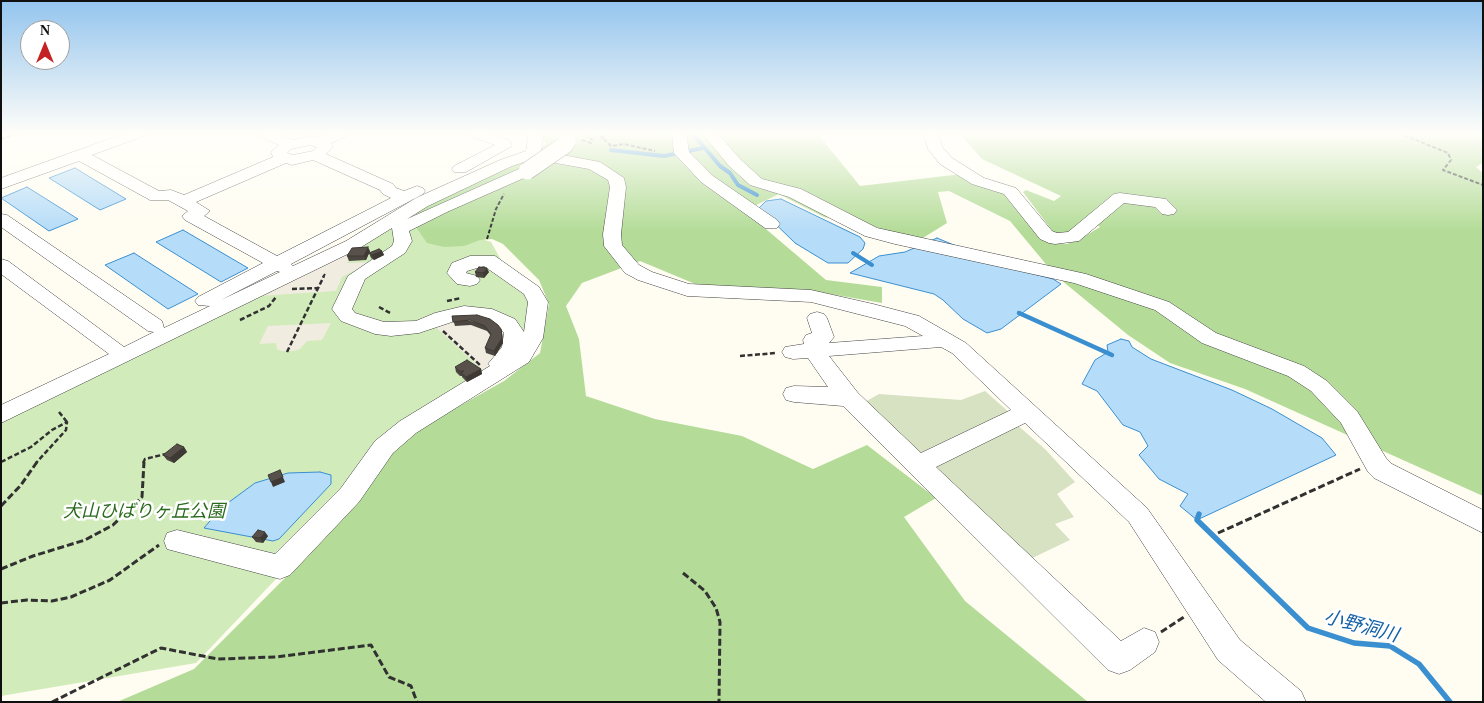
<!DOCTYPE html>
<meta charset="utf-8">
<style>
body{margin:0}
#map{position:relative;width:1484px;height:703px;overflow:hidden;background:#fffdf2;font-family:"Times New Roman",serif}
canvas{display:block}
.frame{position:absolute;inset:0;border:2px solid #0f0f0f;pointer-events:none}
.north{position:absolute;left:20px;top:20px;width:50px;height:50px;box-sizing:border-box;background:#fff;border:1px solid #9f9f9f;border-radius:50%;rotate:0deg;font-size:14px;font-weight:700;line-height:20px;text-align:center;color:#0f0f0f}
.north::after{content:'';display:block;margin:auto;width:18px;height:22px;background:#c42325;clip-path:polygon(50% 0,100% 100%,50% 72%,0 100%)}
</style>
<div id="map">
<canvas width="1484" height="703"></canvas>
<div class="frame"></div>
<div class="north">N</div>
</div>
<script>
const context = document.querySelector('canvas').getContext('2d');
context.lineJoin = 'round';
function paint(path, color) { context.fillStyle = color; context.fill(path, 'evenodd'); }
const toPath = rows => new Path2D(rows.map(r => 'M' + r).join(''));
function trace(path, color, width, dash) { context.strokeStyle = color; context.lineWidth = width; context.lineCap = dash ? 'butt' : 'round'; context.setLineDash(dash || []); context.stroke(path); }
function write(font, color, halo, rows, align = 'center') {
  context.font = font + ' "Times New Roman","Noto Sans JP",serif'; context.lineWidth = 5; context.setLineDash([]); context.textBaseline = 'middle'; context.strokeStyle = halo; context.fillStyle = color; for (const [text, x, y, turn = 0] of rows) {
    context.save(); context.translate(x, y); context.rotate((+turn || 0) * Math.PI / 180); context.textAlign = isNaN(turn) ? turn : align; if (halo) context.strokeText(text, 0, 0); context.fillText(text, 0, 0); context.restore();
  }
}
paint(toPath([
 [410,216,491,242,501,260,526,282,539,338,417,431,196,663,1,696,1,422]
]), '#d1ebba');
paint(toPath([
 [540,133,817,133,860,186,962,174,1005,193,1052,244,1067,244,1080,239,1100,227,1090,219,1069,233,1054,233,1023,192,1026,190,1054,201,1061,196,982,159,959,133,1483,133,1483,163,1476,167,1483,173,1483,496,1245,389,1170,363,1128,335,1055,275,1010,221,949,191,938,192,947,223,918,241,873,226,824,217,779,194,750,208,760,224,826,280,882,287,882,303,807,290,700,286,640,261,582,283,566,306,579,339,586,396,655,419,742,436,813,469,867,445,936,498,904,517,965,601,1088,702,117,702,194,669,291,572,393,453,422,427,504,381,540,353,549,304,539,280,503,244,492,239,480,240,464,246,444,247,427,243,411,220,422,207,520,162,546,144]
]), '#b4dc98');
paint(toPath([
 [985,391,1011,414,1007,416,1046,450,1075,482,1057,494,1074,517,1055,524,1070,540,1024,562,865,402,879,394,961,400]
]), '#d6e2c1');
paint(toPath([
 [354,250,347,263,371,262,342,277,336,291,259,296],
 [436,318,516,329,489,376,431,323],
 [331,323,322,340,307,341,300,349,294,351,281,351,277,349,276,343,259,344,268,326]
]), '#f0ecdf');
const water = toPath([
 [75,168,126,199,100,210,49,178,75,168],
 [27,187,78,219,49,231,1,198,27,187],
 [781,199,860,237,865,243,863,249,848,263,828,263,795,243,759,208,766,201,781,199],
 [183,230,248,268,221,282,156,242,183,230],
 [937,238,1007,267,1053,279,1061,284,1001,329,987,333,963,319,943,300,934,294,850,273,879,256,905,252,937,238],
 [134,253,198,294,168,309,105,265,134,253],
 [1121,339,1129,341,1132,347,1151,359,1232,390,1272,409,1322,438,1336,455,1197,520,1180,506,1188,494,1159,479,1139,455,1148,446,1140,432,1123,425,1097,391,1082,384,1095,360,1108,352,1107,345,1121,339],
 [320,472,331,475,331,484,279,539,273,541,204,528,221,508,255,483,288,473,320,472]
]);
paint(water, '#b5dcf8');
trace(water, '#3a8fd1', 1);
trace(toPath([
 [692,133,720,166,730,173,738,185,757,195],
 [611,150,664,156,703,148],
 [853,253,872,265]
]), '#3a8fd1', 4);
trace(toPath([
 [1019,313,1112,355]
]), '#3a8fd1', 4.5);
trace(toPath([
 [1199,514,1197,520,1308,628,1354,643,1390,646,1419,664,1450,702]
]), '#3a8fd1', 5.5);
const minor = toPath([
 [126,133,146,133,144,136,92,155,159,191,171,190,184,195,273,157,271,152,279,145,259,136,257,133,276,133,293,140,311,136,319,138,330,133,349,133,347,136,331,143,333,147,326,154,393,184,396,188,404,191,417,186,423,188,425,191,423,194,291,264,293,266,346,241,416,198,500,160,526,151,528,139,524,133,541,135,543,138,541,151,600,162,624,178,626,187,621,234,622,245,639,265,652,272,689,284,811,290,873,304,919,316,966,343,1147,508,1240,640,1301,691,1306,702,1266,702,1218,660,1129,522,1025,423,936,467,1121,641,1144,628,1155,632,1159,642,1155,652,1130,670,1119,674,1108,670,843,406,794,402,786,400,783,394,786,388,794,386,828,387,808,358,793,359,785,357,782,352,785,347,804,344,803,340,806,335,812,333,807,318,810,314,817,312,824,314,827,318,834,337,829,343,923,336,905,326,811,302,687,296,638,280,625,273,604,246,603,234,610,187,608,180,589,169,534,159,512,166,428,206,407,219,521,168,527,166,535,171,533,174,447,212,409,231,412,241,405,253,365,279,352,309,355,313,384,322,416,321,435,313,464,306,492,309,515,319,524,332,528,302,524,294,484,266,467,271,466,273,477,276,480,280,477,284,470,286,457,284,447,273,452,263,470,256,495,256,539,287,548,302,543,338,529,362,416,433,393,453,359,502,290,575,280,579,167,549,164,541,167,533,177,530,275,554,341,488,375,441,400,421,490,366,488,364,502,347,504,333,501,329,487,321,464,318,419,333,391,336,375,334,341,321,332,309,348,276,392,246,394,241,392,228,358,249,1,423,1,405,109,354,1,274,1,259,8,261,124,347,154,332,148,331,1,227,1,214,7,215,162,321,164,328,210,306,198,305,195,301,198,297,263,263,185,220,182,216,188,211,168,200,150,200,79,161,1,189,1,178,126,133],
 [310,145,317,147,313,151,293,155,287,153,291,149,310,145],
 [313,160,380,190,383,194,391,198,277,256,204,216,210,211,196,202,286,163,292,165,313,160],
 [277,271,280,272,221,300,277,271],
 [941,347,952,353,1011,410,921,453,858,393,829,356,941,347],
 [468,133,489,133,509,140,512,146,466,172,454,172,452,169,454,166,495,145,470,136,468,133],
 [672,133,686,133,689,152,713,176,777,220,780,224,777,228,765,228,701,182,674,153,672,133],
 [702,133,717,133,741,160,762,179,801,189,877,228,1086,274,1169,302,1216,333,1304,366,1327,381,1357,411,1386,458,1392,464,1483,510,1483,533,1374,478,1368,472,1341,423,1311,391,1288,376,1202,343,1155,310,1074,283,895,244,865,236,789,197,750,185,729,166,702,133],
 [923,133,937,133,943,148,952,158,984,178,1016,188,1052,231,1057,233,1068,232,1114,194,1120,193,1166,199,1177,210,1174,214,1168,215,1162,214,1155,207,1124,203,1079,241,1055,244,1049,243,1040,239,1004,194,972,184,940,164,928,149,923,133]
]);
trace(minor, '#424242', 1);
trace(toPath([
 [595,133,604,139,602,133],
 [1399,133,1448,153,1451,160,1443,170,1483,185],
 [1,139,20,133],
 [604,139,611,146,624,144,655,151],
 [582,140,591,143,592,140,586,133],
 [487,239,496,209,504,194],
 [323,277,325,274]
]), '#313131', 2, [4, 2]);
trace(toPath([
 [292,289,318,288],
 [447,301,461,298],
 [379,307,392,314],
 [240,320,269,306,276,297],
 [443,331,480,365],
 [287,352,324,276],
 [740,356,776,353],
 [59,412,67,422],
 [1,462,31,447,52,430,67,422,66,430,36,463],
 [143,463,145,459,166,454]
]), '#313131', 2.5, [5, 2.5]);
trace(toPath([
 [1,506,21,485,37,462],
 [1218,533,1360,469],
 [1,569,33,556,85,540,113,525,142,497,144,462],
 [683,573,705,591,716,608,720,622,719,702],
 [1,603,27,600,52,601,71,597,110,580,159,545],
 [1161,632,1184,617],
 [52,702,161,648,218,659,276,657,371,645,389,677,411,686,417,702]
]), '#313131', 3, [7, 3]);
paint(minor, '#fff');
const minorBridge = toPath([
 [527,171,565,145,567,141]
]);
trace(minorBridge, '#424242', 18, []);
trace(minorBridge, '#fff', 17);
paint(toPath([
 [370,251,366,260,349,261,347,256],
 [382,251,384,255,374,260,371,258,369,253],
 [475,272,489,272,484,278,476,277],
 [452,316,501,329,502,333,503,343,495,356,486,353,485,348,491,336,487,331,471,325,455,326],
 [455,367,481,369,482,374,467,382,462,377,462,376,460,376,456,372],
 [184,447,187,452,174,463,167,460,163,455],
 [268,536,263,543,256,542,252,537]
]), '#4c4640');
paint(toPath([
 [368,247,370,251,366,260,364,256],
 [382,251,384,255,374,260,372,255],
 [487,268,489,272,484,278,483,273],
 [501,329,502,333,503,343,495,356,494,351],
 [481,369,482,374,467,382,466,377],
 [184,447,187,452,174,463,170,458],
 [280,470,285,482,273,487,271,482],
 [265,532,268,536,263,543,260,538]
]), '#3e3934');
const building = toPath([
 [368,247,364,256,347,256,352,248,368,247],
 [379,249,382,251,372,255,369,253,379,249],
 [479,267,487,268,483,273,475,272,479,267],
 [477,315,490,319,498,325,501,329,502,338,494,351,485,348,491,334,485,326,470,320,453,322,452,316,477,315],
 [467,360,481,369,466,377,461,373,464,371,459,371,455,367,467,360],
 [177,444,184,447,170,458,163,455,177,444],
 [280,470,283,477,271,482,268,475,280,470],
 [258,530,265,532,260,538,252,537,258,530]
]);
paint(building, '#58514b');
trace(building, '#3e3934', 1);
const sky = context.createLinearGradient(0, 0, 0, 231);
sky.addColorStop(0, '#93c4ee');
sky.addColorStop(0.58, '#fffef9');
sky.addColorStop(1, '#fffef900');
context.fillStyle = sky;
context.fillRect(0, 0, 1484, 231);
write('italic 18px', '#2a6a1d', '#fff', [
 ["犬山ひばりヶ丘公園",144,512]
]);
write('italic 19px', '#1461a5', '#fff', [
 ["小野洞川",1361,627,15]
]);
</script>
